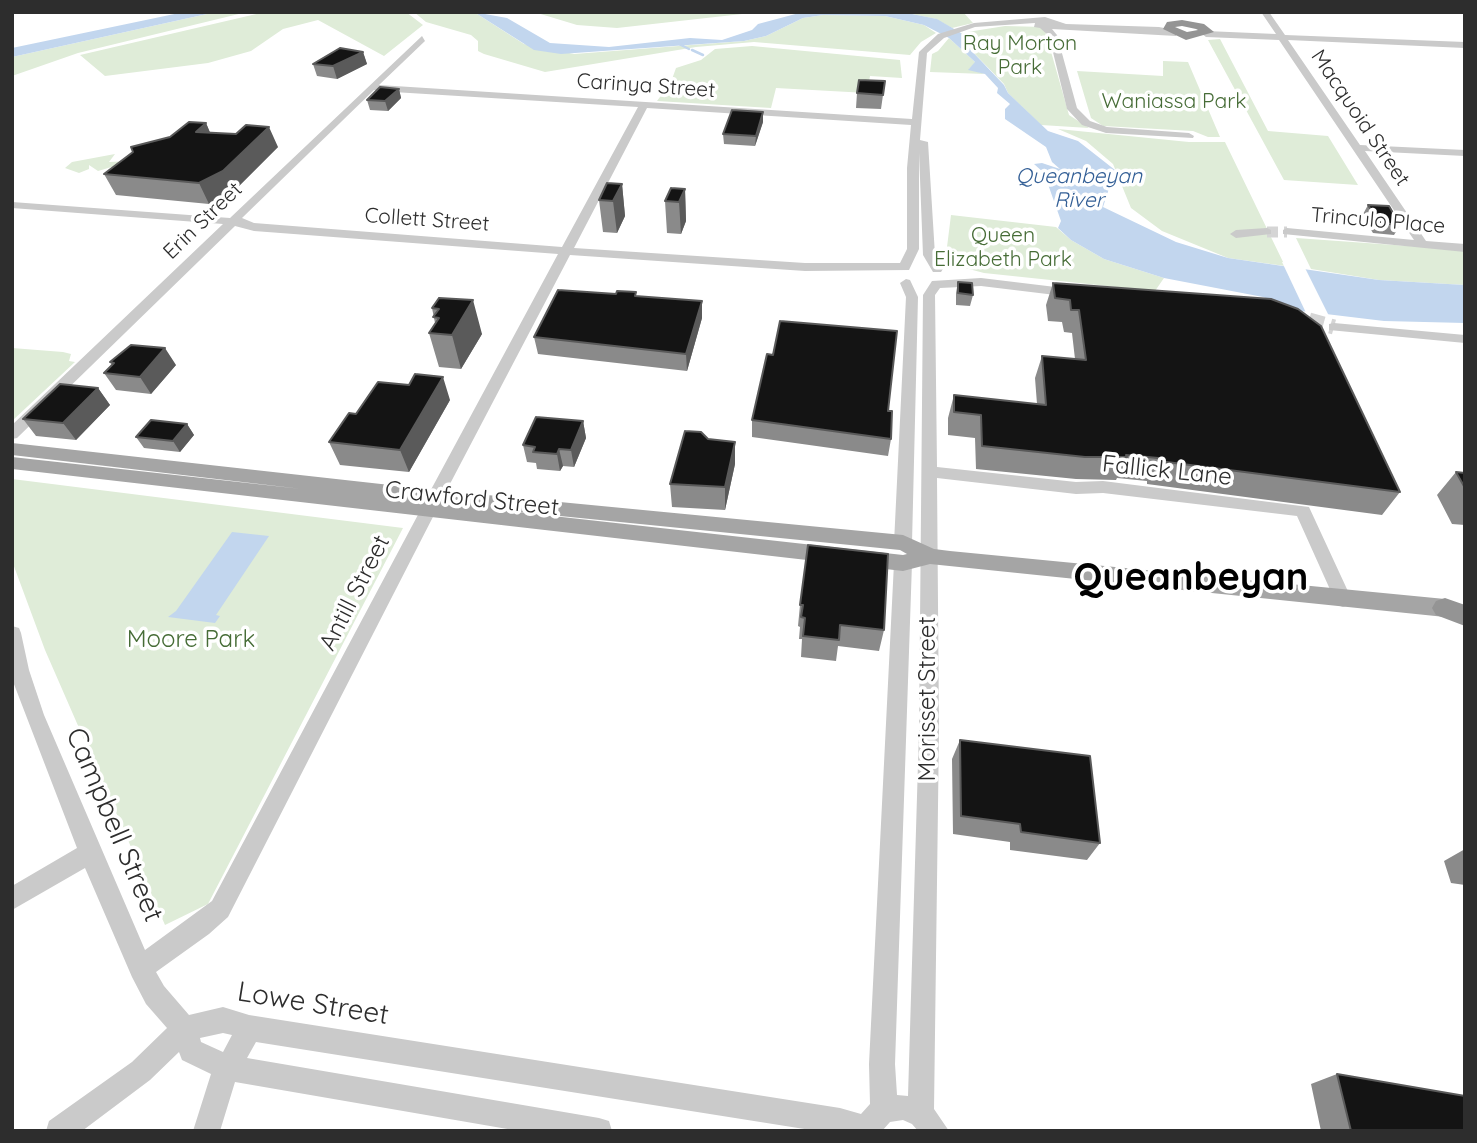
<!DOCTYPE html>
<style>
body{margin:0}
#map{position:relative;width:1477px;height:1143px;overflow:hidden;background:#fff;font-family:Quicksand,sans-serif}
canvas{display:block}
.frame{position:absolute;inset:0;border:14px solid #2d2d2d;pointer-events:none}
</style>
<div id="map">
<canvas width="1477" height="1143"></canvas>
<div class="frame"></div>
</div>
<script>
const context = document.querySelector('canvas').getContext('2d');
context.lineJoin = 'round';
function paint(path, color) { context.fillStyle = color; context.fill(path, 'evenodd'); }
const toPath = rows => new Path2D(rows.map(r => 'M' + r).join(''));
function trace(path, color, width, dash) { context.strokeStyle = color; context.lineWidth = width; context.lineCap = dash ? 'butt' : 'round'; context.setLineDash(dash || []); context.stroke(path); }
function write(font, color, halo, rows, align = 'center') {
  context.font = font + ' Quicksand,sans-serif'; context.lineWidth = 7; context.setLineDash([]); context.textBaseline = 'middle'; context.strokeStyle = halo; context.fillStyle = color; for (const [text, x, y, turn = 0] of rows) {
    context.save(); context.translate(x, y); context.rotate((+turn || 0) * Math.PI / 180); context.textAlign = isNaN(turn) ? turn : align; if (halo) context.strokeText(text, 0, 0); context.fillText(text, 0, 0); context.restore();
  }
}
paint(toPath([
 [216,12,247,12,78,53,12,76,12,57],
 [265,12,406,12,423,25,384,56,318,20,283,29,251,51,208,63,105,76,80,55],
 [414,12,474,12,524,44,574,54,744,41,766,36,803,18,823,15,885,16,924,25,936,33,921,42,910,55,754,42,696,47,545,72,484,54,478,51,478,41,471,35,426,22],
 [534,12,760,12,617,28,577,25],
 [902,12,963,12,973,23,952,28,936,19],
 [1005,26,1044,27,1069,115,1089,128,1041,125,1008,93,1004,84,967,46,961,33],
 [949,38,976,63,969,69,985,74,930,72,932,54,938,51],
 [1220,39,1268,131,1328,136,1358,185,1284,180,1208,40],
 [752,46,900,60,902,78,870,76,867,93,776,88,771,108,657,101,671,82,676,68,701,60,715,49],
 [1163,61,1188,62,1220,137,1208,137,1193,131,1103,126,1091,118,1077,71,1163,76],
 [1058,129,1189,142,1225,142,1285,266,1228,258,1162,231,1131,208,1113,164,1086,141],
 [115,154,109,162,132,161,98,171,89,165,89,169,79,173,65,168,72,162],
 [951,215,1056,227,1071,240,1104,259,1164,278,1155,291,984,273,950,264,947,247],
 [1296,238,1465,250,1465,285,1379,280,1311,269],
 [12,348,63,352,71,354,69,361,75,362,12,421],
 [12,479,403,528,208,904,165,925,45,650,12,561]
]), '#dfecd8');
paint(toPath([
 [184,12,216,12,12,57,12,48],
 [474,12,507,18,550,43,609,47,690,38,722,40,752,30,758,24,803,12,902,12,937,19,961,33,967,46,1004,85,1008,93,1048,131,1078,141,1115,170,1103,207,1176,242,1228,258,1379,280,1465,285,1465,323,1384,321,1301,311,1263,297,1164,278,1104,259,1071,240,1058,228,1061,221,1044,173,1034,164,1042,163,1060,169,1052,162,1046,147,1005,119,1005,109,1010,104,997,93,998,88,985,74,968,70,975,62,949,38,924,25,885,16,823,15,803,18,766,36,744,41,561,54,534,50],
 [232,532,269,536,216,615,220,616,215,623,168,617,176,611]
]), '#c2d6ee');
paint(toPath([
 [1282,262,1303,264,1330,318,1307,315]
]), '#fff');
trace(toPath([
 [677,43,689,49],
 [692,50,703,55]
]), '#c2d6ee', 2.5);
trace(toPath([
 [1267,232,1287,232]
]), '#d5d5d5', 11, [11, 6]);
trace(toPath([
 [1309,320,1334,327]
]), '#d5d5d5', 15, [15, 7]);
paint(toPath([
 [1261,12,1269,12,1285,35,1465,42,1465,48,1288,40,1360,145,1465,150,1465,156,1365,151,1426,241,1465,244,1465,252,1283,234,1283,230,1287,228,1414,240,1279,40,1206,37,1202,34,1206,31,1276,34,1261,12],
 [1045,17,1066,24,1159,27,1179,31,1176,36,1052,29,1057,35,1077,108,1090,121,1107,127,1189,133,1194,136,1193,138,1106,133,1082,125,1067,109,1049,36,1040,28,1034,27,1035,23,975,27,944,38,927,53,920,140,928,142,935,255,943,269,941,272,933,272,923,255,919,153,919,249,909,270,805,271,570,255,441,501,435,503,427,497,558,254,254,231,235,226,17,438,12,439,12,425,223,224,12,208,12,202,230,218,422,36,425,41,379,85,912,119,919,52,938,34,974,23,1045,17],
 [374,90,377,91,638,107,562,247,254,223,242,218,374,90],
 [647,108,911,125,907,168,907,249,900,263,805,263,574,248,647,108],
 [1267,228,1271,230,1271,234,1236,238,1230,234,1236,230,1267,228],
 [981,278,1072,289,1078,293,1072,297,981,286,940,288,935,295,937,467,1076,482,1103,481,1309,507,1352,600,1349,605,1343,607,1337,605,1297,516,1103,493,1076,494,937,478,939,730,934,1109,949,1131,918,1131,912,1124,903,1120,890,1122,882,1131,817,1131,256,1042,247,1058,599,1118,609,1121,612,1131,519,1131,235,1082,220,1131,193,1131,211,1074,182,1060,179,1052,150,1080,82,1131,46,1131,49,1121,132,1062,167,1028,146,1004,132,977,85,868,12,910,12,886,77,848,12,679,12,626,19,628,21,633,29,670,44,715,145,950,212,901,420,511,428,505,436,511,228,917,209,934,156,972,164,986,189,1015,223,1007,249,1015,840,1108,861,1114,870,1104,869,1064,894,563,903,556,912,563,895,1064,897,1095,908,1096,919,730,923,295,932,281,981,278],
 [223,1033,232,1035,223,1052,201,1042,200,1038,223,1033],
 [906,279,910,280,918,297,912,543,903,549,894,543,906,297,900,283,906,279],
 [1334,323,1465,335,1465,343,1329,330,1329,324,1334,323]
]), '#cacaca');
paint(toPath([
 [12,443,435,490,903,535,934,549,950,551,1445,599,1453,602,1456,608,1453,614,1445,617,930,564,903,571,12,469,12,457,302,489,12,455,12,443],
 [490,509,900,550,907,554,903,555,490,509]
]), '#a5a5a5');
paint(toPath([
 [1182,20,1204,24,1214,32,1186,40,1163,29,1167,22,1182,20],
 [1182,26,1196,29,1198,30,1187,32,1175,27,1182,26],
 [1445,598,1465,605,1465,626,1436,615,1432,608,1436,601,1445,598]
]), '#949494');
paint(toPath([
 [363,52,367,64,337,79,317,76,313,64],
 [885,81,881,109,856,108,857,93],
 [399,89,401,98,388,111,370,110,367,100],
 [763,112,763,122,755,146,724,144,723,134],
 [206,123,210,133,278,147,233,192,209,204,116,195,104,174,170,137],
 [622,184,625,216,617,233,603,232,599,200],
 [685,189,686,221,681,234,667,233,665,201],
 [1368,205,1400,225,1394,235,1373,233,1362,216],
 [958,282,973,295,970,306,956,305,956,293],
 [1053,283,1400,492,1382,515,1147,484,1147,481,1117,478,1116,480,1076,479,976,469,975,438,948,435,948,418,954,395,1037,404,1035,378,1042,356,1075,359,1072,333,1064,332,1062,322,1048,321,1046,305],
 [637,296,702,318,687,371,538,354,534,337],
 [439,298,482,334,461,369,439,367,429,333,435,323,432,308],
 [110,362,176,365,151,394,116,390,104,373,112,365],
 [98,388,110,405,76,440,36,436,23,419],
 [450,400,409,472,340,465,329,442],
 [888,411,891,439,888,456,752,437,752,420],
 [583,421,586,438,574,467,563,466,560,471,537,469,536,463,527,462,523,445],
 [187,424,194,435,180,452,144,448,136,437],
 [735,464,725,510,672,507,670,484],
 [1456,472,1465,473,1465,525,1452,524,1437,495],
 [800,605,884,630,879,651,838,646,836,661,801,657,802,639,799,639,800,627,798,626],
 [960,740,1100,843,1087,860,1010,850,1010,842,953,834,952,759],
 [1465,849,1465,885,1451,883,1444,861],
 [1337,1074,1465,1131,1321,1131,1311,1084]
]), '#8a8a8a');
paint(toPath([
 [363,52,367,64,337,79,333,66],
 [399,89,401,98,388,111,385,101],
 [763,112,763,122,755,146,756,136],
 [206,123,215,144,196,132],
 [269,127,278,147,233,192,209,204,199,183],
 [622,184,625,216,617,233,613,201],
 [685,189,686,221,681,234,679,202],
 [473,300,482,334,461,369,452,335],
 [702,301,702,318,687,371,686,354],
 [165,348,176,365,151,394,140,377],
 [443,377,450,400,409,472,400,450],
 [98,388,110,405,76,440,63,423],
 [583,421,586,438,574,467,571,450],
 [187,424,194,435,180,452,173,441],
 [735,442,735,464,725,510,725,487],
 [559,449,563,466,560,471,557,454]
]), '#5a5a5a');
const building = toPath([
 [340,48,363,52,333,66,313,64,340,48],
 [859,80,885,81,883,95,857,93,859,80],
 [380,87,399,89,385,101,367,100,380,87],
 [732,110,763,112,756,136,723,134,732,110],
 [189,122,206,123,196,132,236,134,246,125,269,127,223,171,199,183,104,174,133,152,131,147,170,137,189,122],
 [607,183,622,184,613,201,599,200,607,183],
 [671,188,685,189,679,202,665,201,671,188],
 [1368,205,1389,206,1400,225,1379,223,1368,205],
 [958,282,972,283,973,295,958,293,958,282],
 [1053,283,1271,299,1298,309,1321,326,1400,492,1159,461,1158,458,1126,455,1127,457,1085,457,982,446,981,415,954,412,954,395,1046,405,1042,356,1086,360,1079,310,1071,310,1070,300,1055,298,1053,283],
 [558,290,616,294,617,291,636,292,635,296,702,301,686,354,534,337,558,290],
 [439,298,473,300,452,335,429,333,439,318,433,317,439,309,432,308,439,298],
 [780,321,897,331,888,411,892,411,891,439,752,420,767,354,773,355,780,321],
 [131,345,165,348,140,377,104,373,114,363,110,362,131,345],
 [415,374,443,377,400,450,329,442,349,413,356,414,378,382,409,385,415,374],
 [60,384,98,388,63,423,23,419,60,384],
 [536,417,583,421,571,450,559,449,557,454,533,452,535,447,523,445,536,417],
 [151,420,187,424,173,441,136,437,151,420],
 [685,431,701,432,708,439,735,442,725,487,670,484,685,431],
 [1456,472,1465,473,1465,488,1456,472],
 [808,545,888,554,884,630,840,625,839,640,803,636,805,618,801,617,803,605,800,605,808,545],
 [960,740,1090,756,1100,843,1021,832,1020,824,961,816,960,740],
 [1337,1074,1465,1096,1465,1131,1351,1131,1337,1074]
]);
paint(building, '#141414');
trace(building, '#5a5a5a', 2);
write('21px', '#466c36', '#fff', [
 ["Ray Morton",1020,44],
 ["Park",1020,68],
 ["Waniassa Park",1174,102],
 ["Queen",1003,236],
 ["Elizabeth Park",1003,260]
]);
write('21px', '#2d2d2d', '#fff', [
 ["Carinya Street",646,86,4],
 ["Macquoid Street",1360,118,56],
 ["Collett Street",427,220,4],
 ["Erin Street",203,221,-44],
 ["Trinculo Place",1378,221,5]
]);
write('italic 21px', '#335f96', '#fff', [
 ["Queanbeyan",1079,177],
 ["River",1079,201]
]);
write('24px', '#2d2d2d', '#fff', [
 ["Fallick Lane",1167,471,6],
 ["Crawford Street",472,499,6],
 ["Antill Street",355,593,-63],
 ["Morisset Street",928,699,-90]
]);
write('24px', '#466c36', '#fff', [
 ["Moore Park",191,640]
]);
write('28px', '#2d2d2d', '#fff', [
 ["Campbell Street",114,825,67],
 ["Lowe Street",313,1004,9]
]);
write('bold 38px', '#000', '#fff', [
 ["Queanbeyan",1191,579]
]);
</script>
